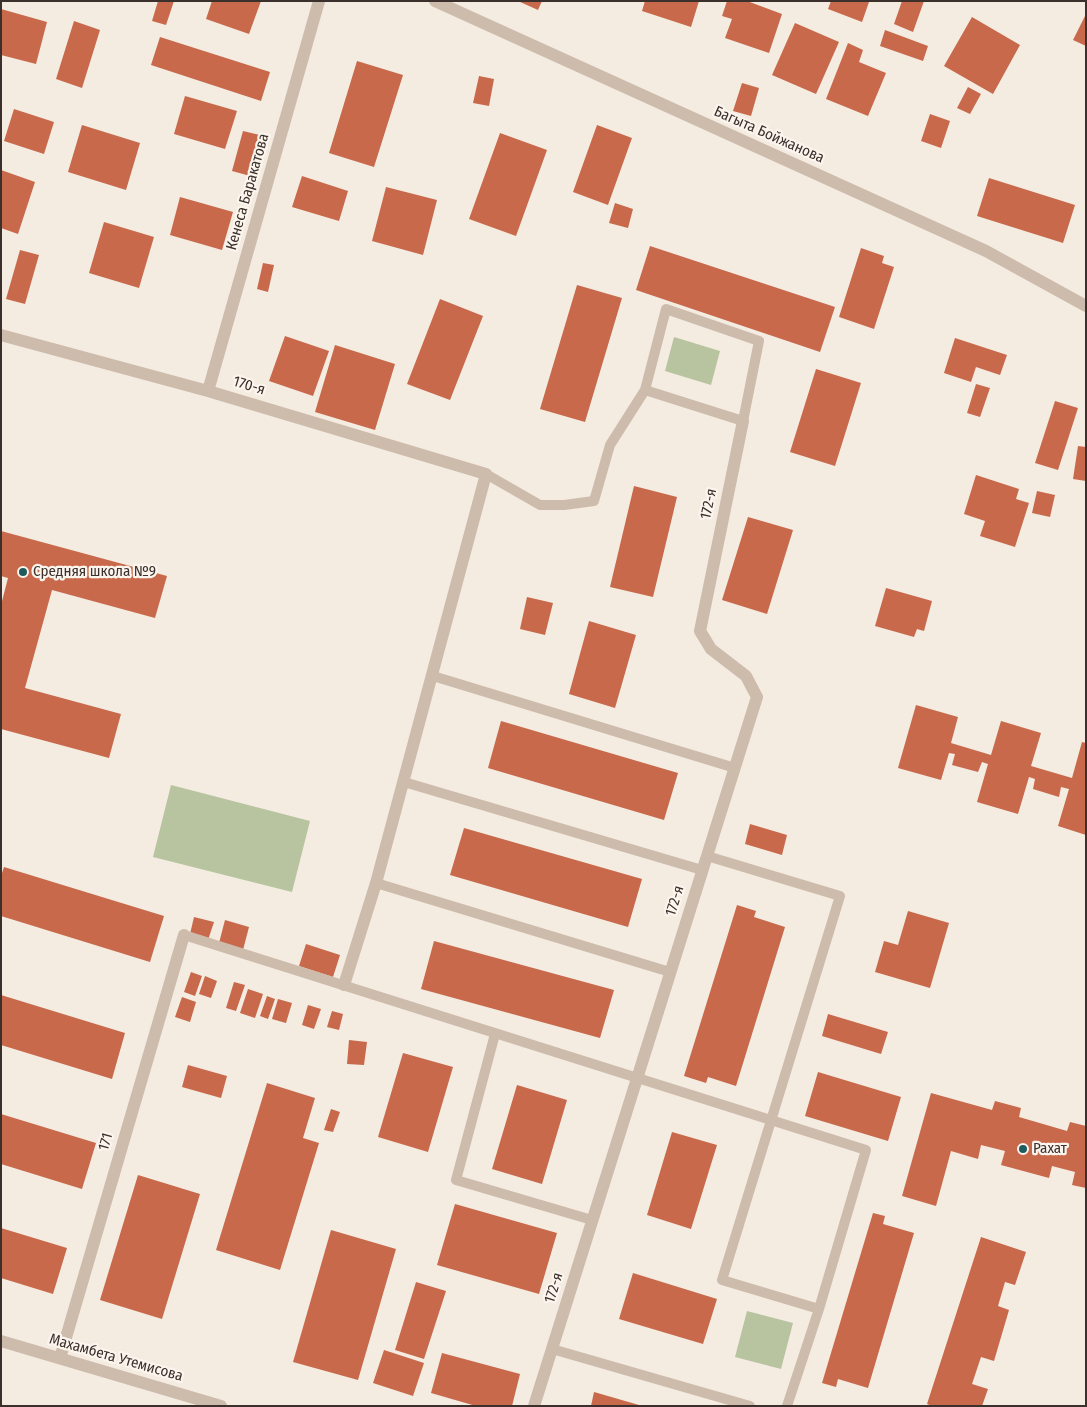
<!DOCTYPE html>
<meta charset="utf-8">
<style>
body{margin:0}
#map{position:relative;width:1087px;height:1407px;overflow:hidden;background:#f4ebe1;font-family:"Fira Sans Condensed",sans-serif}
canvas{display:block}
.frame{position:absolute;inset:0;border:2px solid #3b302b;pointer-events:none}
</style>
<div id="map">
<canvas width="1087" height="1407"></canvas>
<div class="frame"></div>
</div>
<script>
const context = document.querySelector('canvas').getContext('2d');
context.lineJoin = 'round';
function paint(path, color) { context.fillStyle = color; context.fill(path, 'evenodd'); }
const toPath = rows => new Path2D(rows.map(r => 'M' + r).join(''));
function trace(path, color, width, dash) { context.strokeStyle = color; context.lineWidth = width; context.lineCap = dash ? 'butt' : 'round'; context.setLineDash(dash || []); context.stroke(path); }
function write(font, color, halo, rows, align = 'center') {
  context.font = font + ' "Fira Sans Condensed",sans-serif'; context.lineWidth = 4.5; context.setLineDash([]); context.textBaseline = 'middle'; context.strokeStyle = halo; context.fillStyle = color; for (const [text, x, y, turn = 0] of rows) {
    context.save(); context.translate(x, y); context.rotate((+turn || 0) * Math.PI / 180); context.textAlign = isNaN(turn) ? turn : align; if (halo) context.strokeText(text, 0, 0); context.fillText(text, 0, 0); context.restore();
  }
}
paint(toPath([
 [674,337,720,351,711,385,665,371],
 [171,785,310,821,292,892,153,857],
 [747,1311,793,1323,781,1369,735,1357]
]), '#b8c4a0');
paint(toPath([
 [158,1,174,1,166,25,152,21],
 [212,1,261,1,249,34,206,19],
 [518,1,542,1,538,10],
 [645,1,699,1,691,27,642,11],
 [727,1,747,1,782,14,769,53,725,38,732,19,722,16],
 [831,1,866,1,869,2,862,22,828,9],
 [902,1,924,1,913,32,894,24],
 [1,9,47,22,36,64,1,55],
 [1086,14,1086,46,1073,40],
 [972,17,1020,45,993,94,944,66],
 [74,21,100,30,82,88,56,79],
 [795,23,839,42,816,94,772,75],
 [885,30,928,46,923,61,880,46],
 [160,37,270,72,261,101,151,65],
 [848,43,863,50,859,62,886,73,868,116,826,99],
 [357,61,403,75,374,167,329,153],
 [479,76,494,79,489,106,473,103],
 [742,83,759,88,751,116,733,111],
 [968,87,981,94,970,114,957,108],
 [185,96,237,111,225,149,174,134],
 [14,109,54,122,44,154,4,141],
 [930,114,950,121,941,148,921,141],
 [82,125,140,143,126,190,68,172],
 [597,125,632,138,608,205,573,192],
 [243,131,264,136,254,177,232,171],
 [500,133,547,150,516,236,469,219],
 [1,170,35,182,18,234,1,228],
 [302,176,348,191,339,221,292,207],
 [989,178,1075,205,1063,243,977,216],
 [386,187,437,200,423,255,372,241],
 [180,197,233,212,222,250,170,235],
 [615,203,633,209,628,228,609,223],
 [104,222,154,237,139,288,89,273],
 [650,246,835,307,820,352,636,290],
 [861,248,884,256,882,263,894,267,874,329,839,317],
 [20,250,39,255,25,304,6,299],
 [263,263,274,265,268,292,257,289],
 [577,285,622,298,585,422,540,409],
 [440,299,483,316,450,400,407,384],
 [285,336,329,351,313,396,269,381],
 [955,338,1007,355,1000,375,976,367,971,382,944,373],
 [335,345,395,364,375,430,315,412],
 [816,369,861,383,835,466,790,452],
 [976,384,990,388,980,417,967,413],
 [1055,401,1078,408,1058,470,1035,463],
 [1078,446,1086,447,1086,481,1073,479],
 [976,475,1019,489,1016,499,1029,503,1015,547,980,536,985,521,964,514],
 [634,486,677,497,653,597,610,587],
 [1037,491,1055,495,1050,517,1032,513],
 [748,517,793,530,767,614,722,600],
 [1,531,167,576,155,618,52,590,25,688,121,714,109,758,1,729,1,605,8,578,1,576],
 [886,588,932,601,924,631,917,629,914,637,875,626],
 [527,597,553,603,545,635,520,629],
 [589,621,636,635,615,708,569,694],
 [916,705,958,717,951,743,991,755,1001,721,1041,733,1031,766,1072,778,1082,742,1086,743,1086,835,1058,826,1069,789,1061,787,1059,797,1033,789,1035,779,1029,777,1018,814,977,802,988,764,982,762,978,772,952,765,955,754,949,753,941,780,898,768],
 [501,721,678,773,664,820,488,768],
 [750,824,787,835,782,855,745,844],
 [464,828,642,879,628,927,450,875],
 [4,867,164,916,150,962,1,916,1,876],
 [737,905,756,911,754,917,785,927,736,1086,708,1077,706,1083,684,1076],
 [908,911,949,923,930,988,875,972,884,941,898,945],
 [194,917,214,922,208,940,190,934],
 [225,920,249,927,243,950,219,943],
 [434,941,614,990,600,1038,421,989],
 [306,944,340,955,333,977,299,966],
 [191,972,202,976,195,996,184,992],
 [205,976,217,981,211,998,199,994],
 [234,982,245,985,236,1011,226,1008],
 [248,989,263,994,255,1018,240,1013],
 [1,995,125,1033,112,1079,1,1045],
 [267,996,275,999,268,1019,260,1016],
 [182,997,196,1002,190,1022,175,1017],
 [278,999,292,1003,286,1023,272,1019],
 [308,1005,321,1009,314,1029,302,1025],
 [332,1011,343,1014,339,1030,327,1027],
 [828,1014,888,1032,881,1054,822,1036],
 [349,1040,367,1042,364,1065,347,1064],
 [403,1053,453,1067,428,1152,378,1137],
 [188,1065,227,1076,221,1098,182,1087],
 [818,1072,901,1097,888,1141,805,1116],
 [267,1083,315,1098,303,1138,319,1143,280,1270,216,1250],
 [517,1085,567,1100,542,1184,492,1169],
 [931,1093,992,1110,995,1101,1021,1108,1019,1117,1067,1131,1070,1122,1086,1126,1086,1188,1072,1185,1075,1172,1052,1166,1049,1178,1001,1165,1005,1151,981,1145,978,1159,951,1151,936,1206,902,1196],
 [331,1109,340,1112,333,1132,324,1130],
 [1,1114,96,1143,82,1189,1,1164],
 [672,1132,717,1145,691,1229,647,1215],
 [138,1175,200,1194,162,1319,100,1300],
 [455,1204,557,1233,539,1294,437,1265],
 [873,1213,885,1216,883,1224,914,1233,868,1388,838,1379,836,1387,822,1383],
 [1,1228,67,1248,53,1294,1,1278],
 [331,1230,396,1249,358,1380,293,1362],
 [981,1237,1026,1252,1015,1285,1005,1282,998,1306,1009,1310,994,1361,981,1357,972,1384,988,1389,982,1406,932,1406,927,1404],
 [633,1273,717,1299,703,1344,619,1319],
 [416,1282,446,1291,424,1359,395,1350],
 [384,1350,424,1363,413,1396,373,1383],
 [442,1353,520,1374,512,1406,476,1406,431,1393],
 [594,1392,639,1405,639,1406,591,1406]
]), '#c8694b');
trace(toPath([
 [486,474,540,505,564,505,594,501,610,445,645,390,666,309,759,341,743,421,645,390],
 [433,676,735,768],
 [404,782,702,870],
 [707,856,840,896,722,1280,819,1309],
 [376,883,670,972],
 [184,935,866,1150,819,1309,787,1406],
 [495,1034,456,1180,592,1220],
 [552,1349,750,1406]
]), '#cdbbac', 10);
trace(toPath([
 [435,1,986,251,1086,306],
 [1,335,208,391,486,474,376,883,344,985],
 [208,391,319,1],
 [60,1358,184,935],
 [534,1406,757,697,746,676,711,649,700,631,743,421]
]), '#cdbbac', 12);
trace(toPath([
 [1,1341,221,1406]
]), '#cdbbac', 12);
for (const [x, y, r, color] of [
 [23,572,5,"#1f5a5e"],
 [1023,1149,5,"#1f5a5e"]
]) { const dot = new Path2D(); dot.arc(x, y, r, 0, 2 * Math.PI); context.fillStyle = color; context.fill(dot); trace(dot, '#fbf5ee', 2); }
write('15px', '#3b302b', '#fbf5ee', [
 ["Багыта Бойжанова",769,135,24],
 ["Кенеса Баракатова",248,192,-74],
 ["170-я",249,386,17],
 ["172-я",709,504,-78],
 ["172-я",675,901,-73],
 ["171",106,1142,-74],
 ["172-я",554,1288,-73],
 ["Махамбета Утемисова",116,1358,16]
]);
write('15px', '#3b302b', '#fbf5ee', [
 ["Средняя школа №9",33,572],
 ["Рахат",1033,1149]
], 'left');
</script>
